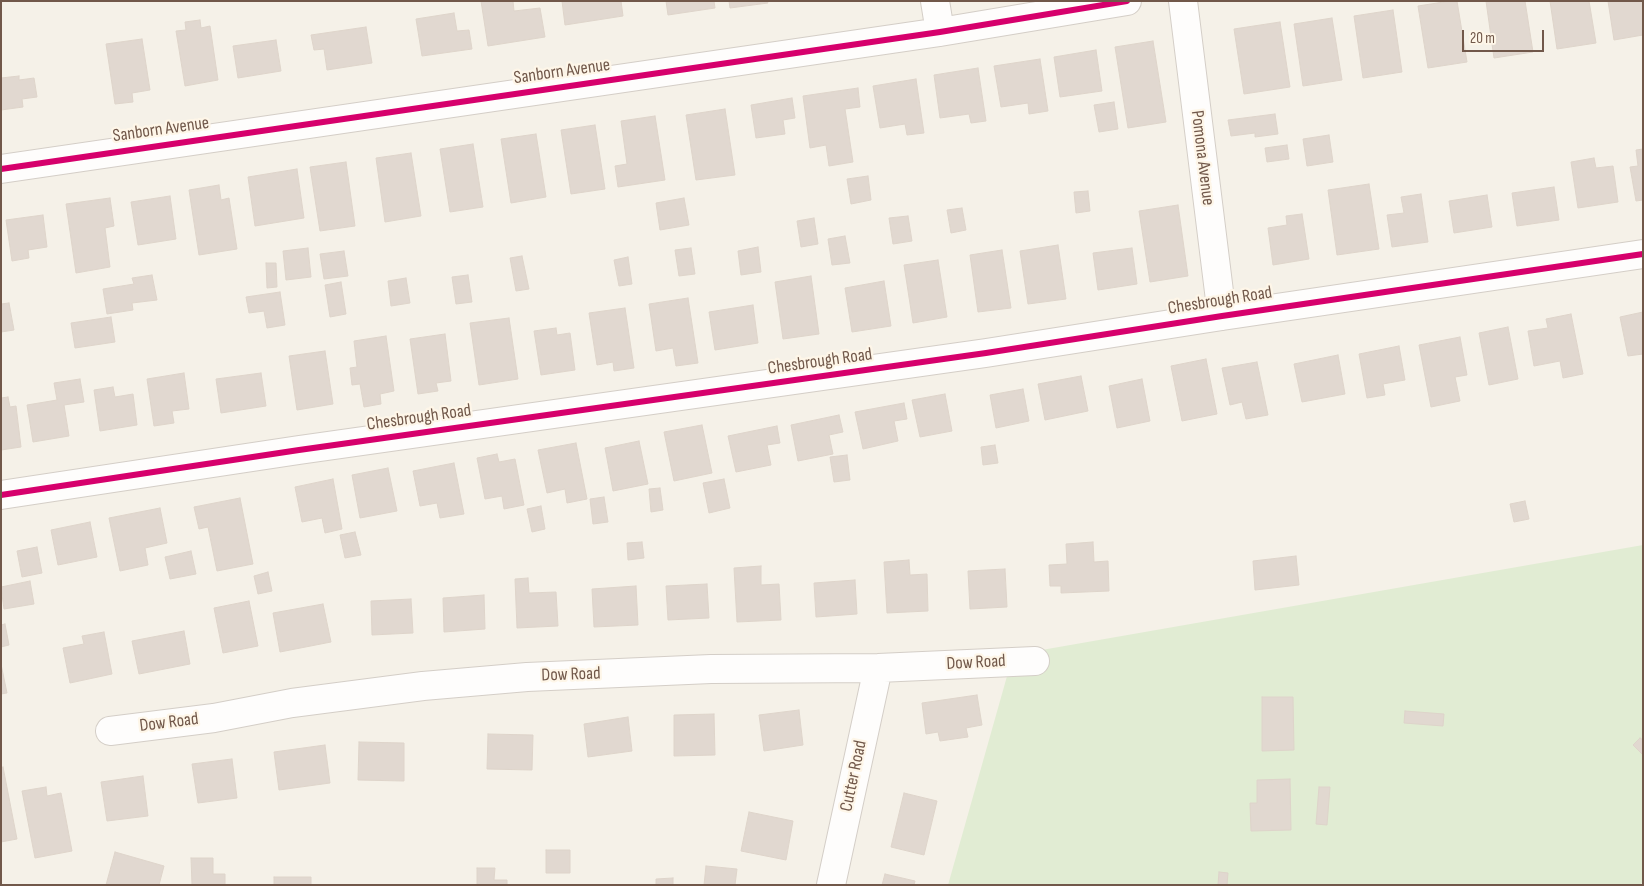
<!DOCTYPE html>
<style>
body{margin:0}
#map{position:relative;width:1644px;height:886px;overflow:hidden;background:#f5f1e8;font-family:"Sofia Sans Condensed",sans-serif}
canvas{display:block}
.frame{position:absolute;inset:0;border:2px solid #71584a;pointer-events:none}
.scale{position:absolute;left:1462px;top:30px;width:82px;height:22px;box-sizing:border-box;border:2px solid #71584a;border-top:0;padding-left:6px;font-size:15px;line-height:18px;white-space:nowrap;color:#71584a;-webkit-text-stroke:4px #fef6e8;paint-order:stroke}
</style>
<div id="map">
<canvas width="1644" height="886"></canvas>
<div class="frame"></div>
<div class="scale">20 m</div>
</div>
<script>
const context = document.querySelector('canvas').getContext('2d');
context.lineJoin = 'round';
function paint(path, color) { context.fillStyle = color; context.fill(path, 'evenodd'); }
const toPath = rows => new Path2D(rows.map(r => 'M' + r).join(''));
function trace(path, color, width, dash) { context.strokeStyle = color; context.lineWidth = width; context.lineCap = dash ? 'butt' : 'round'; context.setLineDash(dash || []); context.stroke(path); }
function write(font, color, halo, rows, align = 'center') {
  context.font = font + ' "Sofia Sans Condensed",sans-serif'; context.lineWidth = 4.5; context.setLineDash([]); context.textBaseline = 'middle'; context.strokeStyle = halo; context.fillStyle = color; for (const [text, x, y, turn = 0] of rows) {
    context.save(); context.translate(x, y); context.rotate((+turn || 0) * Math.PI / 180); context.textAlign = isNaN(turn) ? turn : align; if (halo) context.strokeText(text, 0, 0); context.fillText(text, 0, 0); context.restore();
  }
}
paint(toPath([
 [1643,545,1643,882,1640,885,948,885,1013,655]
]), '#e1ecd3');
const building = toPath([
 [481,1,513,1,514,11,540,8,545,37,488,46,481,1],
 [562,1,621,1,623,16,565,25,562,1],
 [666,1,714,1,715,8,668,15,666,1],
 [729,1,767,1,768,3,730,8,729,1],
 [1450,1,1457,1,1467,62,1428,68,1418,6,1450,1],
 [1486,1,1525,1,1533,52,1494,58,1486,1],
 [1550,1,1589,1,1596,43,1557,49,1550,1],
 [1608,1,1643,1,1643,35,1614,40,1608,1],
 [1393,10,1402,72,1363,78,1354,16,1393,10],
 [454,13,457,31,469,30,472,49,422,56,416,19,454,13],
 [1332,18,1342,80,1303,86,1294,24,1332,18],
 [200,20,201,28,210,26,218,80,185,86,176,31,186,30,185,22,200,20],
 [1280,22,1290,87,1244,94,1234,29,1280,22],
 [366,27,372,63,327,70,324,49,314,50,311,35,366,27],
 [142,39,150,90,132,93,133,102,115,104,106,44,142,39],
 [276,40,281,71,238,78,233,46,276,40],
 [1153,41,1166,122,1128,128,1115,47,1153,41],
 [1096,50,1102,91,1060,97,1054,57,1096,50],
 [1040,59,1048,111,1029,114,1028,103,1001,107,994,66,1040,59],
 [978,68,986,121,971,123,969,114,940,118,934,75,978,68],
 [19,76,19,80,34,78,37,97,22,99,23,107,1,110,1,78,19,76],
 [916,79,924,133,907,135,905,124,880,128,873,86,916,79],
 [858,88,860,107,845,109,853,162,829,166,826,145,810,148,803,96,858,88],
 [792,98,795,118,783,120,785,134,756,138,751,105,792,98],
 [1114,102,1118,129,1099,132,1094,105,1114,102],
 [725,109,735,175,696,180,686,115,725,109],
 [1275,114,1278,134,1255,137,1255,133,1231,136,1228,120,1275,114],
 [655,116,665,180,618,187,615,166,627,164,621,121,655,116],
 [595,125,605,189,571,194,561,130,595,125],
 [536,134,546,197,511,203,501,139,536,134],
 [1329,135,1333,162,1307,166,1303,139,1329,135],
 [473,144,483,207,450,212,440,149,473,144],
 [1287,145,1289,159,1267,162,1265,148,1287,145],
 [1643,149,1643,200,1636,201,1630,167,1638,166,1636,150,1643,149],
 [411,153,421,216,385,222,376,158,411,153],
 [1594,158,1596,168,1613,166,1618,202,1578,208,1571,162,1594,158],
 [346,162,355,226,320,231,310,167,346,162],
 [297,169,304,218,255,226,248,177,297,169],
 [868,176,871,200,851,204,847,179,868,176],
 [1369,184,1379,249,1337,255,1328,190,1369,184],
 [219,185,221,200,229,198,237,249,199,255,189,190,219,185],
 [1554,187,1559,220,1517,226,1512,193,1554,187],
 [1088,191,1090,211,1076,213,1074,192,1088,191],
 [1421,194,1428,242,1392,247,1387,215,1404,213,1401,197,1421,194],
 [1487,195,1492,227,1454,233,1449,201,1487,195],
 [170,196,176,239,138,245,131,202,170,196],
 [110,198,114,226,105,228,110,267,76,273,66,204,110,198],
 [684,198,689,225,660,230,656,203,684,198],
 [1178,205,1188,276,1150,282,1139,211,1178,205],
 [962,208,966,230,951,233,947,210,962,208],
 [1302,214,1309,259,1273,265,1268,228,1287,225,1286,216,1302,214],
 [43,215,47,247,28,250,29,258,12,261,6,220,43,215],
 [908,216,912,241,893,244,889,218,908,216],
 [814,218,818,244,801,247,797,221,814,218],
 [845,236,850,263,832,265,828,239,845,236],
 [1058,245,1066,299,1028,304,1020,251,1058,245],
 [758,247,761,272,741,275,738,251,758,247],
 [308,248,311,277,286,280,283,251,308,248],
 [691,248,695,274,679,276,675,250,691,248],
 [1132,248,1137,284,1098,290,1093,253,1132,248],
 [1002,250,1011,308,978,312,970,255,1002,250],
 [344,251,348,276,324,279,320,254,344,251],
 [522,256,529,289,516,291,510,258,522,256],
 [628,257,632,284,619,286,614,260,628,257],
 [938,260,947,317,913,323,904,265,938,260],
 [266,263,276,263,277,287,267,288,266,263],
 [152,275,157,300,132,303,133,310,107,314,103,289,134,284,132,278,152,275],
 [468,275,472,302,456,304,452,277,468,275],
 [811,276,819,334,783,339,775,282,811,276],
 [406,278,410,303,391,306,388,281,406,278],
 [884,281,891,326,852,332,845,288,884,281],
 [341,282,346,314,330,317,325,285,341,282],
 [280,292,285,325,267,328,264,311,249,313,246,297,280,292],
 [688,298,698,363,676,366,673,348,656,351,649,304,688,298],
 [9,303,14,330,1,332,1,304,9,303],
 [753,305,758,343,715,350,709,312,753,305],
 [625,308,634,368,614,371,613,362,597,365,589,313,625,308],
 [1643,312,1643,354,1628,356,1620,317,1643,312],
 [1571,314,1583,374,1563,378,1560,361,1534,366,1528,331,1548,328,1546,319,1571,314],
 [111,317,115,342,75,348,71,323,111,317],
 [509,318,518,379,479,385,470,323,509,318],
 [1508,327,1518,379,1489,385,1479,333,1508,327],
 [556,328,557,335,570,333,575,370,541,375,534,331,556,328],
 [445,334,451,381,436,383,438,391,418,394,410,339,445,334],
 [386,336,394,391,380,394,381,404,364,407,360,384,352,385,350,368,357,367,354,341,386,336],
 [1460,337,1467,375,1455,377,1460,401,1431,407,1419,345,1460,337],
 [1399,346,1405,380,1383,384,1385,395,1367,398,1359,354,1399,346],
 [325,351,333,404,297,410,289,356,325,351],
 [1338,355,1345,394,1302,402,1294,364,1338,355],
 [1206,359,1217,414,1182,421,1171,366,1206,359],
 [1257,362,1268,415,1246,419,1242,402,1230,405,1222,368,1257,362],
 [184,373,189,409,172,411,174,423,154,426,147,379,184,373],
 [261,373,266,406,221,413,216,379,261,373],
 [1081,376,1088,411,1045,420,1038,384,1081,376],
 [80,379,84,402,64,405,69,436,33,442,27,405,57,400,54,383,80,379],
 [1142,379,1150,421,1117,428,1109,386,1142,379],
 [113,387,115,397,133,394,137,425,100,431,94,390,113,387],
 [1023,389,1029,421,996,428,990,395,1023,389],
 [945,394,952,431,920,437,912,400,945,394],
 [8,397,10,407,16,406,21,447,1,450,1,398,8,397],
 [904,403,907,419,894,421,898,441,863,449,855,412,904,403],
 [839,415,843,432,829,435,833,454,798,461,791,425,839,415],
 [702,425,712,473,674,481,664,432,702,425],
 [777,426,780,443,767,445,771,465,736,472,728,436,777,426],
 [639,441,648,484,613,491,605,448,639,441],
 [576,443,587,499,567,503,565,489,547,493,538,450,576,443],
 [995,445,998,463,983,465,981,447,995,445],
 [497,454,499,462,515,459,524,505,504,509,502,496,485,499,477,458,497,454],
 [847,455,850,480,834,482,830,457,847,455],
 [454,463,464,514,440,518,437,503,420,506,413,471,454,463],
 [388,468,397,511,360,518,352,475,388,468],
 [333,479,342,529,325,533,322,518,302,522,295,487,333,479],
 [724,479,730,508,709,513,703,483,724,479],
 [660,488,663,510,651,512,649,489,660,488],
 [604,497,608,522,593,524,590,499,604,497],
 [240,498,253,564,217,571,208,527,199,529,194,507,240,498],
 [1525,501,1529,519,1514,522,1510,504,1525,501],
 [541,506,545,529,532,532,527,509,541,506],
 [160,508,167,543,145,548,148,565,120,571,109,518,160,508],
 [90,522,97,557,58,565,51,530,90,522],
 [355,532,361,555,345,558,340,535,355,532],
 [642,542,644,558,628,560,627,543,642,542],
 [1093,542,1094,562,1108,561,1109,591,1061,593,1061,586,1050,586,1049,565,1067,564,1066,544,1093,542],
 [37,547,42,573,22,577,17,551,37,547],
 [191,551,196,574,170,579,165,557,191,551],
 [1296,556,1299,585,1255,590,1253,561,1296,556],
 [909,560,910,575,927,574,928,611,887,613,884,562,909,560],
 [761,566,761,585,779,584,781,620,737,622,734,568,761,566],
 [1005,569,1007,607,970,609,968,571,1005,569],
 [268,572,272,591,258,594,254,576,268,572],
 [528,578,529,593,556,592,558,626,517,628,515,579,528,578],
 [855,580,857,614,816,617,814,583,855,580],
 [30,581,34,604,4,609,1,587,30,581],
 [707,584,709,618,668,620,666,586,707,584],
 [636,586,638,625,594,627,592,589,636,586],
 [484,595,485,629,444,632,443,598,484,595],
 [411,599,413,633,372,635,371,601,411,599],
 [249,601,258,646,223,653,214,608,249,601],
 [323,604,331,642,280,652,273,613,323,604],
 [5,624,9,645,1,647,1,625,5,624],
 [184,631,190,664,139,674,132,641,184,631],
 [104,632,112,674,70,683,63,648,84,644,82,636,104,632],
 [1,664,7,693,1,694,1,664],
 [977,695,982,725,966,728,968,737,940,741,938,732,926,734,922,703,977,695],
 [1262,697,1293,697,1294,750,1262,751,1262,697],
 [799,710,803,745,764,751,759,715,799,710],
 [1405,711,1444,714,1443,726,1404,723,1405,711],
 [714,714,715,755,674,756,674,715,714,714],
 [628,717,632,751,588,757,584,724,628,717],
 [488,734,533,735,532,770,487,769,488,734],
 [1640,738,1643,740,1643,755,1633,745,1640,738],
 [359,742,404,743,404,781,358,780,359,742],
 [325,745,330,783,279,790,274,752,325,745],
 [232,759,237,798,198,803,192,764,232,759],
 [3,767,17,839,1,842,1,768,3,767],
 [143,776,148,816,107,821,101,782,143,776],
 [1290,779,1291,830,1251,831,1250,803,1257,803,1257,780,1290,779],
 [46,787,47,796,61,793,72,851,35,858,22,791,46,787],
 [1319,787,1330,787,1327,825,1316,824,1319,787],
 [904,793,937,801,924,855,891,847,904,793],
 [749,812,793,821,786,860,741,851,749,812],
 [546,850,570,850,570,873,546,873,546,850],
 [115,852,164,866,159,885,106,885,115,852],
 [191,858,213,858,213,874,225,874,225,885,192,885,191,858],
 [706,866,737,869,735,885,704,885,706,866],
 [477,868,495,868,494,880,507,880,507,885,477,885,477,868],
 [1219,872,1228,873,1227,885,1218,885,1219,872],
 [885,874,915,881,914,885,882,885,885,874],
 [274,877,311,877,311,885,274,885,274,877],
 [673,878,673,885,656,885,656,879,673,878]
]);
paint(building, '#e1d8d0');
trace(building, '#ded4ca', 1);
const minor = toPath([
 [935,1,940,32],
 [1183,1,1222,316],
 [1,169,940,32,1127,1],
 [1,495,299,450,986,353,1222,316,1643,254],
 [110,731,214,718,292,703,423,686,527,677,711,669,878,668,1035,661],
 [831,885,878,668]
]);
trace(minor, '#d4cec7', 30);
trace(minor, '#fefdfc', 28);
trace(toPath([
 [1,169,940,32,1127,1],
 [1,495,299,450,986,353,1222,316,1643,254]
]), '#d6006c', 6);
write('18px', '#71584a', '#fef6e8', [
 ["Sanborn Avenue",562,72,-8],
 ["Sanborn Avenue",161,130,-8],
 ["Pomona Avenue",1202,158,83],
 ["Chesbrough Road",1220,301,-9],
 ["Chesbrough Road",820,362,-8],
 ["Chesbrough Road",419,418,-8],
 ["Dow Road",976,663,-3],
 ["Dow Road",571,675,-2],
 ["Dow Road",169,723,-7],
 ["Cutter Road",854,776,-78]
]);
</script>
